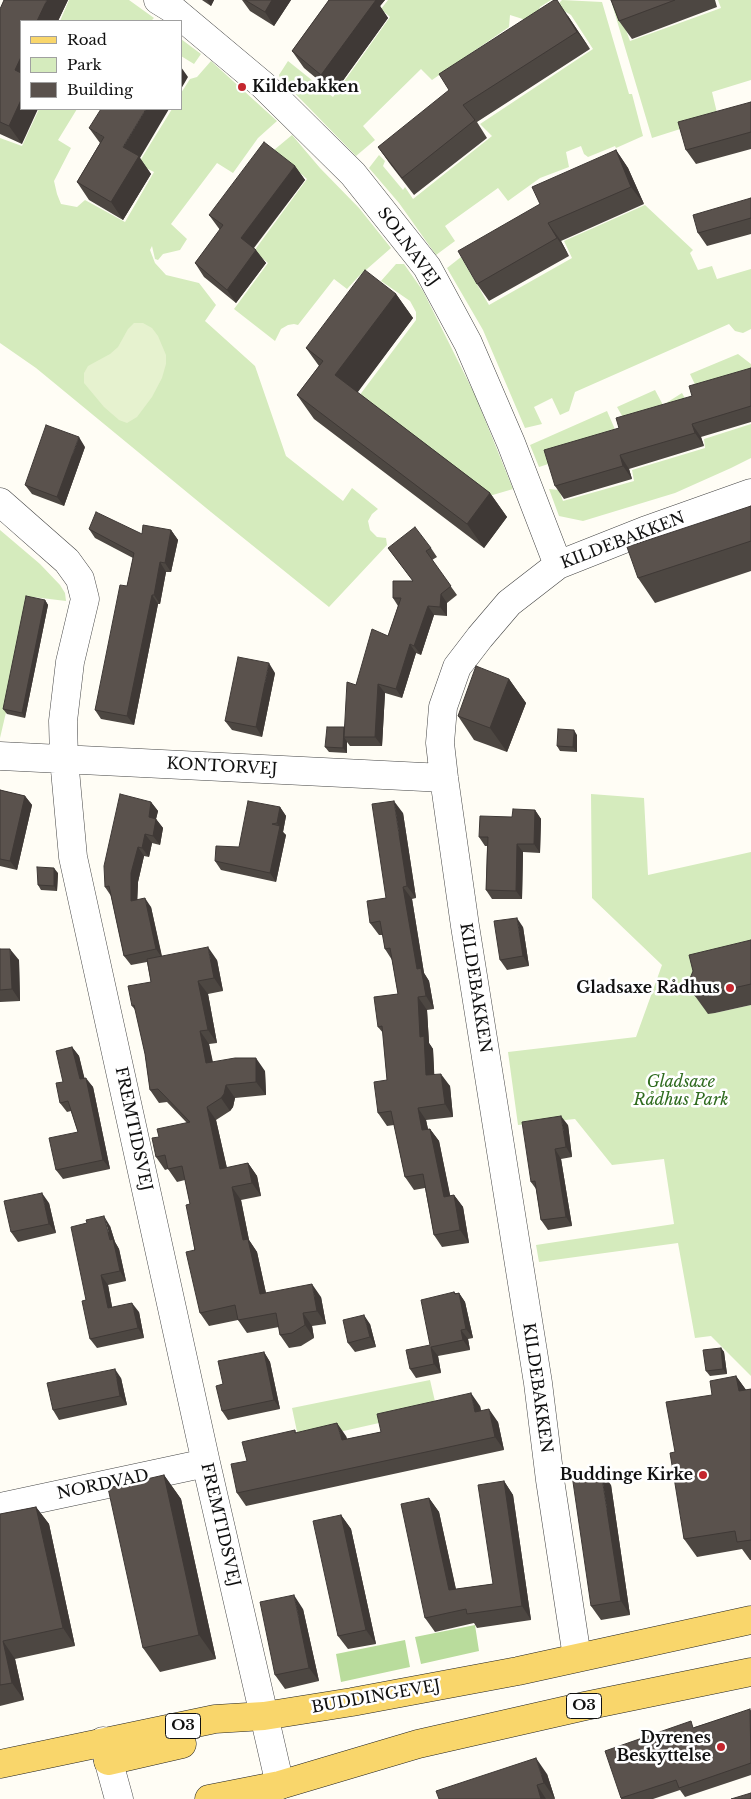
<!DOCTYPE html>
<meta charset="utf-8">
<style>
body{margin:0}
#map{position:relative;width:751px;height:1799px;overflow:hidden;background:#fffdf5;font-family:"Libre Baskerville",serif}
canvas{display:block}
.legend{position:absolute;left:20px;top:20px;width:162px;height:90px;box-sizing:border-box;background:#fff;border:1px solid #a0a0a0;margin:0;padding:6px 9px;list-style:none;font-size:15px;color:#111}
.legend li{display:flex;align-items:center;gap:10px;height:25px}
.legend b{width:25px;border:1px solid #a0a0a0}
</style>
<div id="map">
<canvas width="751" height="1799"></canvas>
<ul class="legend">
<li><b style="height:6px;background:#f9d66b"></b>Road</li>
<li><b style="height:14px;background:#d5ebbd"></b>Park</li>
<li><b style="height:14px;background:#5a524d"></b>Building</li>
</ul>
</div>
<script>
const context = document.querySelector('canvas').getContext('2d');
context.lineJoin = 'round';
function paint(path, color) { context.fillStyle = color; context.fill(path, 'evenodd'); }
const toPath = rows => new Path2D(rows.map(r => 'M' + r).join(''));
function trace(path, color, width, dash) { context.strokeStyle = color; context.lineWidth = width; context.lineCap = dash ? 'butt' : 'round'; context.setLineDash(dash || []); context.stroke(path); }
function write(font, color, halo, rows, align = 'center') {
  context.font = font + ' "Libre Baskerville",serif'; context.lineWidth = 5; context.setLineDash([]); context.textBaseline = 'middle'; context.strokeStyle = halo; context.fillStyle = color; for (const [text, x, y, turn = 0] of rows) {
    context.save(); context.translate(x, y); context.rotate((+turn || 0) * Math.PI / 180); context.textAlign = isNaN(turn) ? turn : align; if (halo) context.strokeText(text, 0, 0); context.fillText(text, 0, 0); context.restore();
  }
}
paint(toPath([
 [69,0,129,0,154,18,151,21,60,21],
 [388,0,551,0,540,7,538,12,529,21,510,15,509,27,432,80,421,69,363,126,375,140,356,156,280,78,279,75,288,61,333,97,390,17,381,9],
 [562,0,602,2,629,94,632,94,643,136,616,148,615,146,588,157,584,154,581,146,566,152,569,167,540,178,508,201,498,188,445,226,455,241,436,255,399,203,369,168,379,155,385,161,383,166,403,190,405,187,413,199,492,136,480,124,593,49,571,15,556,6],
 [718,0,751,0,751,80,712,92,718,117,652,138,612,4,616,3,630,41,721,8],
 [181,39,201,54,194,64,181,56],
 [211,61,277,121,258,138,233,173,217,163,171,224,187,239,180,250,163,254,158,260,155,259,152,246,150,250,155,263,166,275,199,283,216,305,205,321,255,366,286,456,343,501,352,488,378,509,372,514,368,521,370,530,377,537,386,538,387,545,329,607,211,512,36,368,0,343,0,138,22,146,39,109,77,109,58,140,71,148,54,181,57,194,61,204,77,207,85,200,125,222,154,172,138,164,172,109,181,109,181,93,190,79,197,77],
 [292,135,320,168,359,208,391,248,359,276,347,289,334,279,298,325,294,324,288,325,281,329,275,341,234,309,268,263,254,251,307,179,274,150],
 [645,205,693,250,690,253,698,270,712,266,717,279,751,269,751,329,743,333,735,331,729,324,575,392,569,411,560,415,552,398,534,407,542,424,525,428,483,330,447,268,461,257,489,305,572,258,564,241],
 [396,264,404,264,423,291,475,395,513,489,486,497,356,400,416,320,416,312,410,301,381,281],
 [738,354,751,364,751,380,700,395,690,374],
 [655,390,663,405,682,393,691,409,629,428,617,407],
 [607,411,620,441,539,467,530,445],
 [751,424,751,458,731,468,675,493,583,521,559,516,549,489,559,490,563,501,634,481,632,470,705,448,704,439],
 [0,530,40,564,60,585,65,593,66,601,33,597,0,738],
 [591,794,644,798,648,875,751,852,751,961,715,1013,751,1005,751,1376,711,1336,695,1338,678,1243,539,1262,536,1245,674,1224,664,1159,612,1165,575,1119,518,1125,508,1052,636,1037,662,965,592,898],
 [430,1380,437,1410,299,1441,292,1408]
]), '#d5ebbd');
paint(toPath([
 [475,1625,479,1651,421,1664,415,1637],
 [405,1640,410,1667,341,1682,336,1654]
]), '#b9dc9c');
paint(toPath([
 [134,323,143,323,152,328,158,336,166,355,166,364,162,378,152,397,137,417,127,423,119,420,104,407,84,383,84,373,88,366,110,354,118,347,128,329]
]), '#e6f2cf');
const minor = toPath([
 [158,0,171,8,263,85,353,174,427,267,468,343,511,443,558,565],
 [0,502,67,561,80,579,85,599,70,662,63,721,64,759,73,857,206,1463,280,1785],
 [0,756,444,778],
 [0,1507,206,1463],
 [577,1657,550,1480,538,1383,465,926,444,778,440,743,443,707,457,667,480,637,509,603,558,565,644,531,751,493],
 [103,1741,119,1799]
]);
const major = toPath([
 [108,1761,182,1744],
 [0,1764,215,1719,264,1716,352,1702,518,1671,751,1620],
 [209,1799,280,1785,418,1744,585,1706,751,1672]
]);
trace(minor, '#444', 29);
trace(major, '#222', 29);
trace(minor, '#fff', 28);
trace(major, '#f9d66b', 28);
paint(toPath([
 [68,0,58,21,21,21,22,144,0,134,0,9],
 [202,0,214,0,211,6],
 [242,0,291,0,274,26,250,11],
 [329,0,385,0,380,6,388,18,334,93,304,68,292,51],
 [611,0,715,0,717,7,632,39,619,21],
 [568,16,590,49,477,122,487,138,414,195,390,164,378,147],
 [751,102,751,149,696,164,686,150],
 [89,128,140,158,151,174,123,220,89,200,77,182,100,143],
 [616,150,628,168,644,204,561,241,569,256,489,301,477,284,540,204],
 [295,166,305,180,254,248,266,263,236,303,204,277,195,263,220,230,209,215],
 [751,198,751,234,707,246,698,233],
 [396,294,413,318,357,392,490,493,507,517,484,548,314,419,297,395,319,366,306,348],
 [751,368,751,422,701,437,704,446,629,469,632,479,564,499,555,486,619,428,692,396],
 [85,447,64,506,32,494,25,485],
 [751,506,751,571,655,603,638,578],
 [89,529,142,534,171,530,178,540,171,572,166,572,160,604,158,604,134,725,101,719,95,710,127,586,133,558,95,538],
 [388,548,431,548,437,557,432,560,457,595,447,603,447,616,434,615,421,655,416,653,402,698,385,693,382,746,350,746,347,742,347,753,329,752,325,747,344,727,356,685,388,636,398,606,393,598,413,581],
 [45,600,48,605,25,718,7,714,3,709],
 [275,673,262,737,232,730,225,721],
 [509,679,526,703,507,752,474,740,458,716],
 [577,735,577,752,560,751,557,746],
 [0,790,25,796,32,805,17,870,0,866],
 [151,802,158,811,156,819,163,828,160,845,152,843,149,857,144,856,138,882,137,900,151,907,162,956,217,960,223,991,208,994,217,1043,209,1044,213,1062,265,1071,266,1095,235,1098,233,1107,230,1111,216,1120,227,1168,248,1163,257,1176,261,1196,241,1200,249,1240,257,1252,266,1293,321,1297,326,1324,312,1326,314,1338,301,1346,289,1348,280,1335,279,1327,247,1333,238,1320,209,1326,200,1313,190,1204,185,1180,177,1182,168,1169,165,1170,156,1157,159,1137,187,1123,167,1102,159,1103,150,1090,145,1054,136,1011,132,1006,151,982,147,962,131,965,124,956,111,896,105,887],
 [280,807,286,816,283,832,286,835,276,882,221,870,215,861,239,847],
 [535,810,541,819,540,853,523,852,522,899,492,899,486,890,487,846,485,846,479,837,512,817],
 [403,813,416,898,412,899,424,973,429,981,434,1009,427,1010,429,1043,433,1049,434,1074,450,1086,453,1117,426,1120,428,1129,430,1129,439,1141,450,1196,454,1195,463,1207,469,1243,442,1247,434,1235,425,1188,414,1190,405,1177,394,1125,387,1126,378,1113,387,1080,383,1033,378,1027,398,994,392,960,385,949,383,935,379,935,370,923,386,898],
 [58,873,57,891,41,890,38,885],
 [523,927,529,966,507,970,500,960],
 [751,940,751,1005,715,1013,708,1014,695,996],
 [0,949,19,960,20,1001,0,1002],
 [72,1047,79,1056,84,1078,93,1087,110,1169,63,1179,56,1170,78,1132,71,1111,67,1112,60,1103,63,1082],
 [568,1125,572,1157,561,1159,572,1226,548,1230,541,1220,536,1189,531,1182],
 [49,1203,56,1233,18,1242,11,1232],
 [110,1226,115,1242,119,1249,126,1281,108,1285,112,1307,139,1312,144,1338,97,1348,90,1339,86,1300],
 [454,1292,455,1293,459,1293,465,1302,473,1338,468,1339,470,1350,438,1356,441,1373,416,1378,410,1369,430,1345],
 [370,1324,376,1347,355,1352,348,1343],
 [721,1348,724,1352,727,1374,710,1376,706,1371],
 [264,1352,270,1362,280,1409,228,1420,222,1411,223,1384],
 [736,1376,746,1390,751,1389,751,1560,750,1560,742,1549,697,1557,684,1539,675,1452,712,1395],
 [121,1378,127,1405,59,1420,53,1410],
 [480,1406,481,1411,498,1422,504,1450,246,1506,237,1493,247,1461,295,1430,296,1433,346,1436,347,1439,381,1432],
 [164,1475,181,1499,216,1659,160,1672,143,1648],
 [504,1481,513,1495,531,1620,477,1628,474,1623,435,1632,425,1618,429,1498,439,1512,456,1589,493,1584],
 [611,1485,630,1615,601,1620,591,1606],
 [36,1507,49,1524,75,1646,15,1659,24,1700,0,1706,0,1514],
 [341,1515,351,1529,376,1644,348,1649,338,1636],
 [303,1609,319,1681,285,1689,275,1675],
 [751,1710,751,1775,685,1797,680,1790,653,1799,621,1799,621,1798,695,1727],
 [547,1774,555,1799,439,1799]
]), '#4d4742');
paint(toPath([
 [47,0,68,0,58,21,37,21],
 [207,0,214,0,211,6],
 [272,0,291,0,274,26,265,12],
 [371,0,385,0,380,6,388,18,334,93,321,75],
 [557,0,568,16,590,49,577,32],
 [21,57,21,78,15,70],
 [181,67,188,77,181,89],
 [21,100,21,109,38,109,22,144,9,126],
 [146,109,169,109,140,158,151,174,123,220,111,202,123,147],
 [616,150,628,168,644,204,631,187],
 [295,166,305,180,250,252,241,238],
 [548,223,561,241,569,256,557,238],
 [256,250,266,263,236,303,227,290],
 [396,294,413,318,352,400,335,375],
 [692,424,701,437,704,446,695,433],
 [79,437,85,447,64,506,57,497],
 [620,455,629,469,632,479,623,466],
 [490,493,507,517,484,548,467,524],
 [171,530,178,540,171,572,165,563],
 [160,562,166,572,160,604,154,595],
 [441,594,447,603,447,616,440,607],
 [152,595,158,604,134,725,127,716],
 [45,600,48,605,25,718,22,713],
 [428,606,434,615,421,655,414,646],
 [410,644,416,653,402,698,396,689],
 [269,663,275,673,262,737,256,727],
 [509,679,526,703,507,752,490,728],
 [378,684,385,693,382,746,375,737],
 [574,730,577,735,577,752,573,747],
 [344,737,347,742,347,753,343,748],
 [25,796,32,805,17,870,10,861],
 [394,801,403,813,416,898,407,886],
 [151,802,158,811,156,819,163,828,160,845,153,836,149,817],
 [280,807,286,816,283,832,286,835,276,882,270,873,279,827,277,823],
 [535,810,541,819,540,853,534,844],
 [145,834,152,843,149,857,142,848],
 [517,844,523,852,522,899,516,891],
 [138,847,144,856,138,882,137,910,131,901,131,873],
 [54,868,58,873,57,891,54,886],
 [403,887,412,899,424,973,429,981,434,1009,426,996,417,969],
 [145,898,151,907,162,958,156,949],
 [517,918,523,927,529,966,523,956],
 [208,947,217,960,223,991,214,978],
 [10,949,19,960,20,1001,12,989],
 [198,981,208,994,217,1043,208,1030],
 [418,997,427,1010,429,1043,433,1049,435,1088,426,1075,420,1037],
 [200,1031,209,1044,215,1076,206,1063],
 [72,1047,79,1056,87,1088,80,1079],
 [256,1058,265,1071,266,1095,256,1082],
 [441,1074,450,1086,453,1117,445,1104],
 [86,1078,93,1087,110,1169,103,1160],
 [226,1085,235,1098,233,1107,230,1111,221,1098],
 [207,1107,216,1120,230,1182,220,1169],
 [418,1108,426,1120,431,1143,422,1130],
 [561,1116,568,1125,572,1157,566,1147],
 [430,1129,439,1141,453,1209,444,1197],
 [555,1149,561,1159,572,1226,566,1217],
 [248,1163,257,1176,261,1196,252,1183],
 [232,1187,241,1200,249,1240,257,1252,269,1307,260,1294,243,1240],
 [42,1193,49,1203,56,1233,49,1224],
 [454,1195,463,1207,469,1243,460,1230],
 [104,1216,110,1226,115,1242,119,1249,126,1281,120,1271],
 [101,1275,108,1285,114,1317,108,1308],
 [312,1284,321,1297,326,1324,317,1311],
 [454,1292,460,1301,459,1293,465,1302,473,1338,466,1329],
 [132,1303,139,1312,144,1338,138,1328],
 [303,1313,312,1326,314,1338,305,1325],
 [364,1315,370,1324,376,1347,370,1337],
 [461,1330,468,1339,470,1350,463,1340],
 [431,1347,438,1356,441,1373,434,1364],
 [721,1348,724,1352,727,1374,723,1369],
 [264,1352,270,1362,280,1409,274,1400],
 [115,1369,121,1378,127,1405,120,1396],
 [736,1376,749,1394,739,1391],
 [471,1393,480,1406,484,1425,475,1412],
 [489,1409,498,1422,504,1450,495,1437],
 [337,1423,346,1436,351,1453,342,1440],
 [601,1471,611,1485,630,1615,621,1601],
 [164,1475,181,1499,216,1659,199,1635],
 [504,1481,513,1495,531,1620,522,1606],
 [429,1498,439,1512,459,1604,449,1590],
 [36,1507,49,1524,75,1646,63,1628],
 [341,1515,351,1529,376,1644,366,1630],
 [294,1595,303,1609,319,1681,309,1668],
 [3,1641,15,1659,24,1700,12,1683],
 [536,1758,547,1774,555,1799,544,1783],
 [537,1785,546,1799,541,1799]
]), '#3f3936');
const building = toPath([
 [4,0,47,0,37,21,21,21,21,57,15,70,21,73,21,100,9,126,0,122,0,9,4,0],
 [245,0,272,0,265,12,245,0],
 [329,0,376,0,321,75,292,51,329,0],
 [554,0,557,0,577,32,463,105,475,120,402,178,378,147,449,90,439,74,554,0],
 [611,0,675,0,619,21,611,0],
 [751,102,751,132,686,150,678,122,751,102],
 [101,109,146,109,123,147,139,156,111,202,77,182,104,137,89,128,101,109],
 [264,142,295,166,241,238,256,250,227,290,195,263,223,225,209,215,264,142],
 [616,150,631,187,548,223,557,238,477,284,458,251,540,204,532,187,616,150],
 [751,198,751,218,698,233,693,215,751,198],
 [365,270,396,294,335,375,490,493,467,524,297,395,323,361,306,348,365,270],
 [751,368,751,406,692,424,695,433,620,455,623,466,555,486,544,450,619,428,616,418,692,396,689,386,751,368],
 [46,425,79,437,57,497,25,485,46,425],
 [751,506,751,541,638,578,627,547,751,506],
 [96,512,142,534,143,525,171,530,165,563,160,562,154,595,152,595,127,716,95,710,120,585,127,586,134,553,89,529,96,512],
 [415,527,431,548,426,551,451,586,441,594,440,607,428,606,414,646,410,644,396,689,378,684,375,737,344,737,347,682,356,685,372,629,388,636,401,598,393,598,393,581,413,581,388,548,415,527],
 [26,596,45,600,22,713,3,709,26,596],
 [238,657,269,663,256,727,225,721,238,657],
 [476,666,509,679,490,728,458,716,476,666],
 [327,727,344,727,343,748,325,747,327,727],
 [558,729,574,730,573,747,557,746,558,729],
 [0,790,25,796,10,861,0,859,0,790],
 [120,794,151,802,149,817,156,819,153,836,145,834,142,848,138,847,131,873,131,901,145,898,156,949,124,956,109,886,105,887,104,866,120,794],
 [248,801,280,807,277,823,272,824,280,826,270,873,215,861,216,846,239,847,248,801],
 [394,801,407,886,403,887,417,969,421,968,426,996,418,997,420,1037,424,1036,426,1075,441,1074,445,1104,418,1108,422,1130,430,1129,444,1197,454,1195,460,1230,434,1235,423,1174,405,1177,391,1111,378,1113,374,1082,387,1080,382,1026,378,1027,374,997,398,994,390,948,385,949,380,921,370,923,367,901,386,898,372,804,394,801],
 [513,809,535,810,534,844,517,844,516,891,486,890,488,837,479,837,480,816,512,817,513,809],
 [37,867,54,868,54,886,38,885,37,867],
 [517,918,523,956,500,960,494,921,517,918],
 [751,940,751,984,703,995,695,996,689,986,689,981,693,971,689,955,751,940],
 [208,947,214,978,198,981,208,1030,200,1031,206,1063,235,1058,256,1058,256,1082,226,1085,224,1094,221,1098,207,1107,220,1169,248,1163,252,1183,232,1187,243,1240,248,1239,260,1294,312,1284,317,1311,303,1313,305,1325,292,1333,280,1335,276,1313,238,1320,235,1305,200,1313,186,1252,195,1250,186,1205,190,1204,182,1166,168,1169,165,1155,156,1157,152,1138,159,1137,157,1129,190,1122,158,1089,150,1090,145,1054,134,1005,132,1006,128,986,151,982,147,959,208,947],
 [0,949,10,949,12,989,0,990,0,949],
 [72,1047,80,1079,86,1078,103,1160,56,1170,49,1138,78,1132,68,1101,60,1103,56,1083,63,1082,56,1051,72,1047],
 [561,1116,566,1147,555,1149,566,1217,541,1220,535,1181,531,1182,522,1122,561,1116],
 [42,1193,49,1224,11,1232,4,1201,42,1193],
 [104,1216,110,1240,113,1239,120,1271,101,1275,108,1308,132,1303,138,1328,90,1339,82,1301,86,1300,71,1227,87,1223,86,1220,104,1216],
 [454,1292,455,1294,459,1293,466,1329,461,1330,463,1340,431,1347,434,1364,410,1369,406,1350,430,1345,421,1300,454,1292],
 [364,1315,370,1337,348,1343,343,1320,364,1315],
 [721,1348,723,1369,706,1371,703,1350,721,1348],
 [264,1352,274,1400,222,1411,216,1386,223,1384,218,1361,264,1352],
 [115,1369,120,1396,53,1410,47,1383,115,1369],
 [736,1376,739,1391,751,1389,751,1540,737,1542,735,1531,684,1539,670,1453,675,1452,666,1402,712,1395,710,1381,736,1376],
 [471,1393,475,1412,489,1409,495,1437,237,1493,231,1464,247,1461,242,1442,295,1430,295,1433,337,1423,342,1440,381,1432,377,1414,471,1393],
 [601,1471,621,1601,591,1606,572,1475,601,1471],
 [164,1475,199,1635,143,1648,108,1488,164,1475],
 [504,1481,522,1606,467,1614,466,1609,425,1618,401,1504,429,1498,449,1590,493,1584,478,1485,504,1481],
 [36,1507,63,1628,3,1641,12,1683,0,1685,0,1514,36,1507],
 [341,1515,366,1630,338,1636,313,1521,341,1515],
 [294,1595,309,1668,275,1675,260,1602,294,1595],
 [750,1709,751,1763,679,1788,676,1780,621,1798,605,1751,691,1721,693,1728,750,1709],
 [536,1758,544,1783,537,1785,541,1799,439,1799,436,1791,536,1758],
 [751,1793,751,1799,731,1799,751,1793]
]);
paint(building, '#5a524d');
trace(building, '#3f3936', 1);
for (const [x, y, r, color] of [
 [242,87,5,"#c4262e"],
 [730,988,5,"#c4262e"],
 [703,1475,5,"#c4262e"],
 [721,1747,5,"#c4262e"]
]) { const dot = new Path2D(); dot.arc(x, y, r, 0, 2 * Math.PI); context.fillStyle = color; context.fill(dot); trace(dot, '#fff', 2); }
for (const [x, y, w] of [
 [584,1706,35],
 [183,1726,35]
]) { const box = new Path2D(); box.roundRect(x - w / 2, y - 12.5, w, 25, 4); context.fillStyle = '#fff'; context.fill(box); trace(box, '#111', 1); }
write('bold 15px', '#111', null, [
 ["O3",584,1706],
 ["O3",183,1726]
]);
write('bold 16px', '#111', '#fff', [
 ["Kildebakken",252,87,"left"],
 ["Gladsaxe Rådhus",720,988],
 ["Buddinge Kirke",693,1475],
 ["Dyrenes",711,1738],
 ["Beskyttelse",711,1756]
], 'right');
write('16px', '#111', '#fff', [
 ["SOLNAVEJ",408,247,54],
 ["KILDEBAKKEN",623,541,-21],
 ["KONTORVEJ",222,767,3],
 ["KILDEBAKKEN",475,988,81],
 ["FREMTIDSVEJ",133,1129,78],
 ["KILDEBAKKEN",537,1388,82],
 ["NORDVAD",103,1485,-12],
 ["FREMTIDSVEJ",220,1525,77],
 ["BUDDINGEVEJ",376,1697,-10]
]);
write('italic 16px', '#2f6b1f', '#fff', [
 ["Gladsaxe",681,1082],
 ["Rådhus Park",681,1100]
]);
</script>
